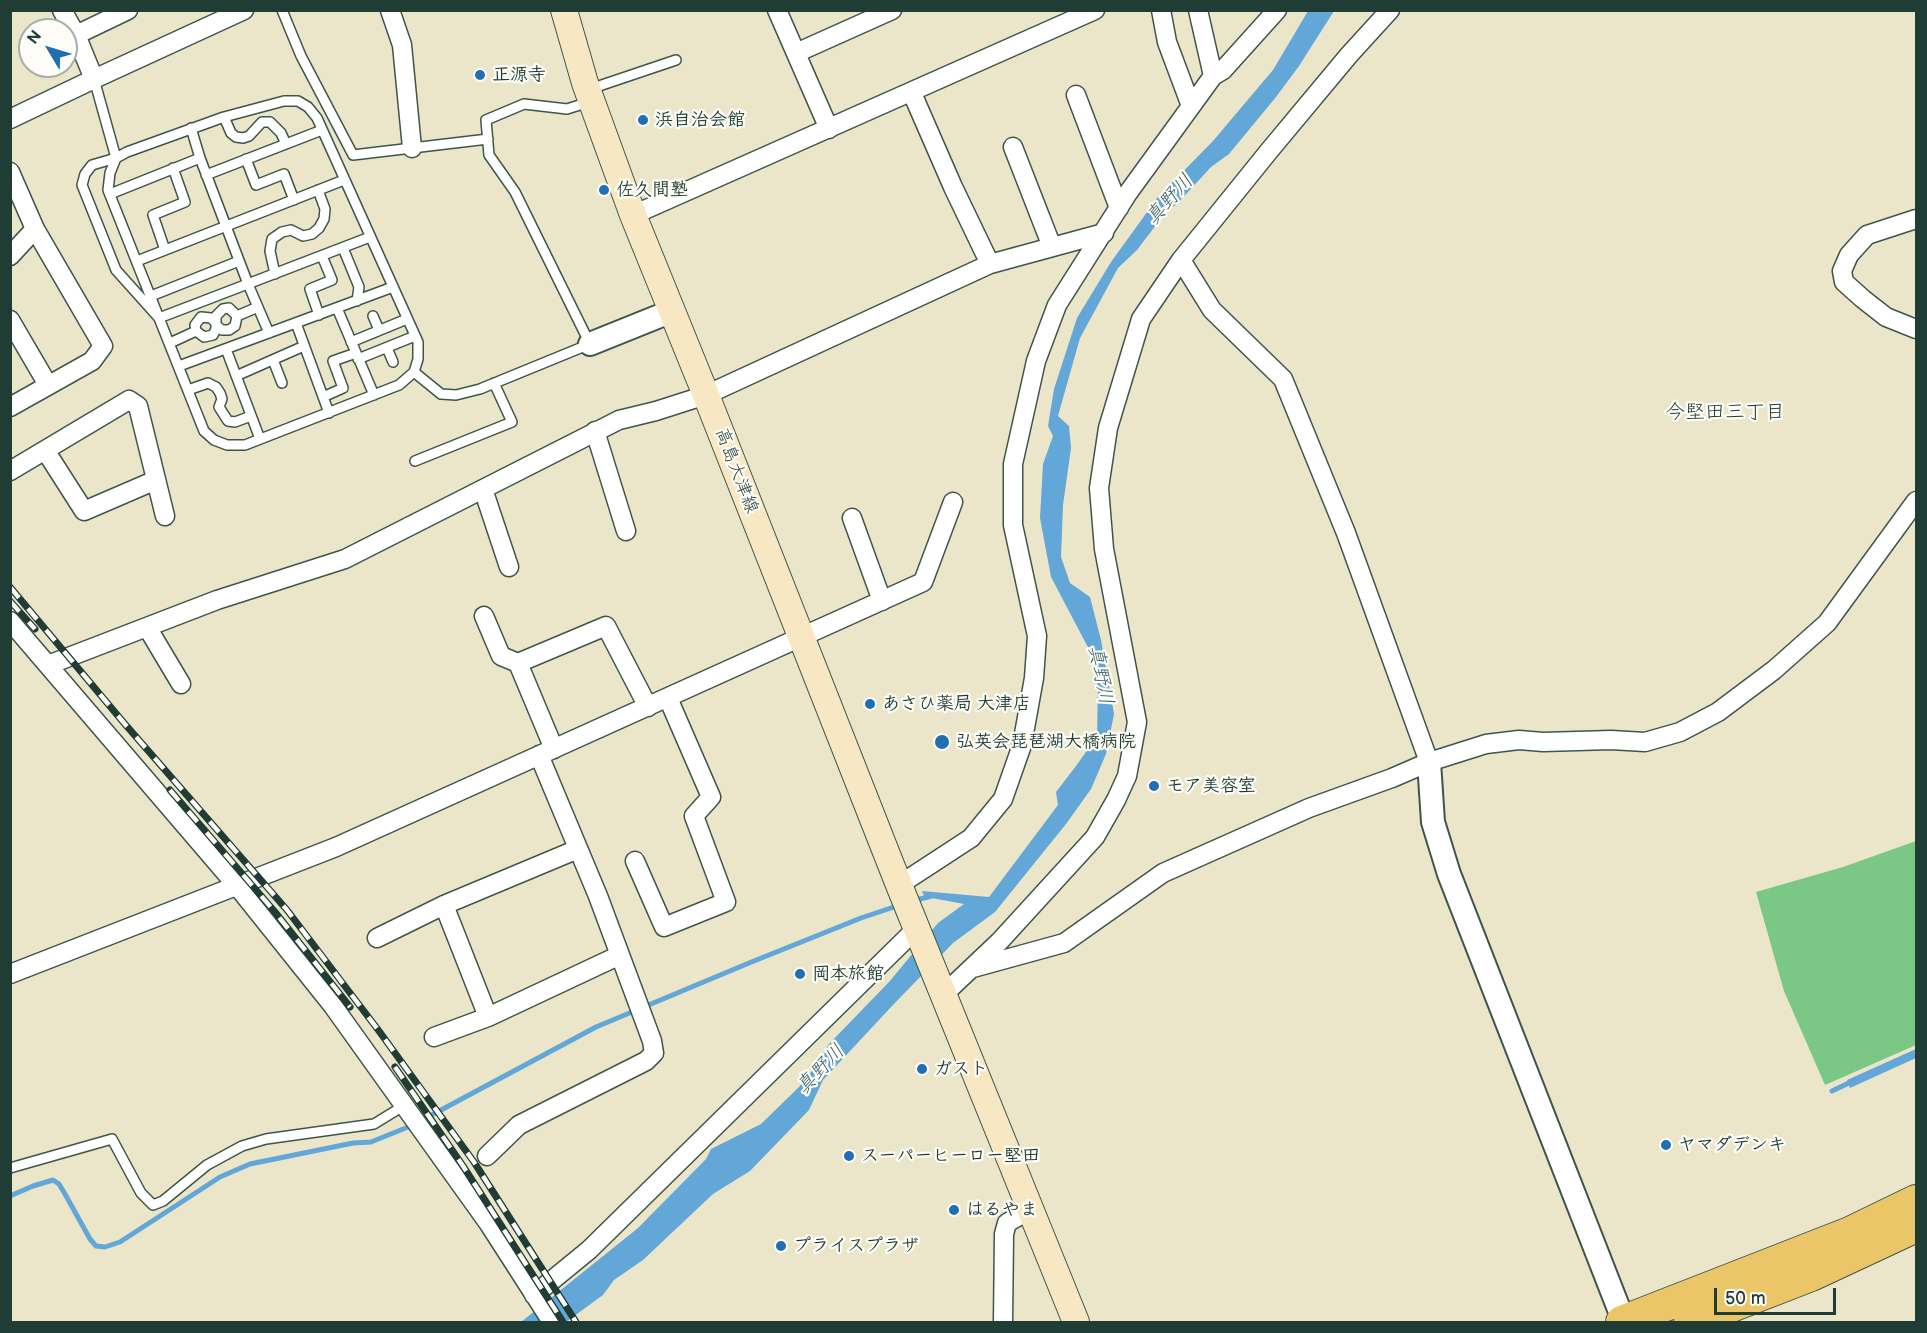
<!DOCTYPE html>
<meta charset="utf-8">
<style>
body{margin:0}
#map{position:relative;width:1927px;height:1333px;overflow:hidden;background:#ebe6c9;font-family:"Balsamiq Sans",sans-serif}
canvas{display:block}
.frame{position:absolute;inset:0;border:12px solid #1f3d34;pointer-events:none}
.north{position:absolute;left:18px;top:18px;width:60px;height:60px;box-sizing:border-box;background:#fdfcf7;border:2px solid #a4b0a9;border-radius:50%;rotate:308deg;font-size:16px;font-weight:700;line-height:24px;text-align:center;color:#1f3d34}
.north::after{content:'';display:block;margin:auto;width:21px;height:27px;background:#1f6fb2;clip-path:polygon(50% 0,100% 100%,50% 72%,0 100%)}
.scale{position:absolute;left:1714px;top:1288px;width:122px;height:27px;box-sizing:border-box;border:3px solid #1f3d34;border-top:0;padding-left:8px;font-size:18px;line-height:21px;white-space:nowrap;color:#1f3d34;-webkit-text-stroke:4px #fdfcf7;paint-order:stroke}
</style>
<div id="map">
<canvas width="1927" height="1333"></canvas>
<div class="frame"></div>
<div class="north">N</div>
<div class="scale">50 m</div>
</div>
<script>
const context = document.querySelector('canvas').getContext('2d');
context.lineJoin = 'round';
function paint(path, color) { context.fillStyle = color; context.fill(path, 'evenodd'); }
const toPath = rows => new Path2D(rows.map(r => 'M' + r).join(''));
function trace(path, color, width, dash) { context.strokeStyle = color; context.lineWidth = width; context.lineCap = dash ? 'butt' : 'round'; context.setLineDash(dash || []); context.stroke(path); }
function write(font, color, halo, rows, align = 'center') {
  context.font = font + ' "Balsamiq Sans","Klee One",sans-serif'; context.lineWidth = 4.5; context.setLineDash([]); context.textBaseline = 'middle'; context.strokeStyle = halo; context.fillStyle = color; for (const [text, x, y, turn = 0] of rows) {
    context.save(); context.translate(x, y); context.rotate((+turn || 0) * Math.PI / 180); context.textAlign = isNaN(turn) ? turn : align; if (halo) context.strokeText(text, 0, 0); context.fillText(text, 0, 0); context.restore();
  }
}
paint(toPath([
 [1916,841,1916,1045,1825,1085,1784,991,1756,892,1843,867]
]), '#7ac786');
paint(toPath([
 [1308,11,1334,11,1299,66,1276,97,1229,154,1211,167,1176,205,1169,208,1137,250,1118,268,1080,338,1058,416,1069,426,1071,448,1063,505,1061,557,1070,583,1090,597,1101,640,1114,714,1106,754,1091,789,1066,824,995,912,953,943,892,1006,823,1080,809,1110,750,1171,713,1194,643,1260,614,1280,603,1295,566,1322,521,1322,638,1228,706,1159,711,1149,761,1124,799,1087,823,1057,828,1045,889,982,938,923,964,904,932,898,926,900,922,891,989,897,1058,805,1056,792,1076,766,1097,736,1098,688,1092,655,1051,577,1040,518,1043,464,1053,436,1048,426,1054,389,1077,318,1111,262,1158,197,1213,141,1273,70],
 [1916,1049,1916,1058,1850,1088,1847,1080]
]), '#62a7d7');
trace(toPath([
 [912,901,932,896],
 [1832,1091,1853,1081],
 [10,1196,33,1186,53,1180,59,1184,65,1194,90,1239,96,1246,105,1247,120,1242,220,1177,250,1164,353,1143,371,1142,413,1125,596,1027,749,963,861,918,900,905]
]), '#62a7d7', 5);
const service = toPath([
 [282,10,301,56,353,155,488,139],
 [94,79,116,158,92,165,85,174,82,185,116,270,159,318,370,237],
 [590,89,676,60],
 [284,101,298,101,308,107,317,118,418,342,418,359,414,372,399,385,245,445,227,445,214,440,204,431,108,190,110,173,116,158,127,152,224,117,284,101],
 [224,117,231,133,236,137,243,138,249,136,262,122,270,122,281,133,286,144],
 [191,128,200,158,248,284,269,333],
 [246,159,256,185,284,174,294,200],
 [206,175,322,130],
 [110,194,200,158],
 [343,248,359,287,357,301],
 [165,250,153,215,185,202,173,168],
 [137,261,344,180],
 [275,274,270,251,272,239,282,232,291,230,303,236,312,234,319,228,324,219,325,209,318,190],
 [151,296,239,261],
 [337,308,374,395],
 [319,315,310,289,332,280,322,256],
 [237,316,258,307],
 [373,316,379,330],
 [215,322,211,318,201,317,195,325,196,331,204,337,213,335,216,329,216,316,223,309,229,308,237,316,235,326,229,330,222,330,216,325],
 [296,323,329,413],
 [351,342,407,319],
 [170,343,196,331],
 [387,348,393,362],
 [226,349,260,439],
 [358,359,415,336],
 [273,360,282,383],
 [179,366,393,287],
 [414,372,441,394,456,395,480,389,590,344,515,192,489,155,486,120,524,104,567,109,589,102],
 [236,376,304,346],
 [188,390,208,383,216,387,220,393,222,399,219,407,228,421,235,422,251,416],
 [323,397,343,388,333,361,356,353],
 [415,461,512,422,494,383],
 [10,1168,112,1139,141,1193,153,1205,163,1201,207,1165,242,1146,266,1139,374,1124,405,1105]
]);
const minor = toPath([
 [62,10,76,35,94,79,244,10],
 [390,10,402,45,412,148],
 [777,10,829,129],
 [1161,10,1167,42,1191,106],
 [1198,10,1213,76],
 [76,35,128,10],
 [796,53,892,10],
 [912,93,953,187,990,264],
 [1076,95,1119,208],
 [10,119,94,79],
 [1013,147,1052,247],
 [10,172,35,229,103,346,92,361,10,407],
 [633,215,1095,10],
 [1916,219,1867,235,1849,255,1842,271,1844,282,1863,299,1886,317,1916,329],
 [10,256,35,229],
 [1181,260,1212,310,1283,379,1346,533,1429,762],
 [10,320,48,385],
 [595,431,626,531],
 [45,450,84,511,156,480],
 [10,471,129,400,138,406,165,516],
 [483,489,509,567],
 [852,518,882,601],
 [484,616,501,656,518,663],
 [10,621,237,886,333,1006,489,1224,552,1322],
 [147,627,181,684],
 [48,665,217,600,345,559,619,420,656,411,706,395,990,264,1104,233],
 [554,749,518,663,606,626,648,707],
 [635,861,664,927,726,902,694,816,711,797,668,698],
 [899,885,971,838,1003,799,1022,745,1034,678,1037,636,1013,525,1013,464,1036,361,1057,305,1128,193,1213,76,1223,70,1277,10],
 [444,905,488,1017],
 [377,938,444,905,578,849],
 [973,968,1064,943,1163,873,1309,808,1392,778,1429,762,1486,744,1519,740,1543,742,1611,740,1645,742,1680,732,1718,712,1774,670,1827,623,1916,501],
 [10,974,336,847,923,582,953,502],
 [943,995,999,942,1095,837,1116,800,1127,776,1137,722,1104,549,1099,488,1108,428,1141,319,1181,260,1269,151,1349,55,1390,10],
 [434,1037,488,1017,620,955],
 [487,1156,519,1125,646,1061,654,1053,652,1041,598,896,539,755],
 [534,1295,589,1250,917,928],
 [1003,1322,1004,1234,1007,1223,1031,1209]
]);
const tertiary = toPath([
 [590,344,672,311],
 [1429,762,1433,822,1449,874,1624,1322]
]);
const secondary = toPath([
 [564,10,585,83,633,215,706,395,899,885,1076,1322]
]);
const trunk = toPath([
 [1622,1322,1850,1233,1916,1201],
 [1690,1322,1811,1275,1916,1226]
]);
trace(service, '#3e564a', 12);
trace(minor, '#3e564a', 21);
trace(tertiary, '#3e564a', 26);
trace(secondary, '#3e564a', 28);
trace(trunk, '#3e564a', 34);
trace(service, '#fff', 9);
trace(minor, '#fff', 18);
trace(tertiary, '#fff', 22);
trace(secondary, '#f7e8c3', 26);
trace(trunk, '#ebc669', 32);
const rail = toPath([
 [10,587,124,723,287,910,379,1031,474,1162,576,1322],
 [10,601,35,629],
 [170,790,275,912,350,1007],
 [395,1067,463,1166,563,1322]
]);
trace(rail, '#1f3d34', 7);
trace(rail, '#fdfcf7', 4.5, [14]);
for (const [x, y, r, color] of [
 [480,75,6,"#1f6fb2"],
 [643,120,6,"#1f6fb2"],
 [604,190,6,"#1f6fb2"],
 [870,704,6,"#1f6fb2"],
 [942,742,8,"#1f6fb2"],
 [1154,786,6,"#1f6fb2"],
 [800,974,6,"#1f6fb2"],
 [922,1069,6,"#1f6fb2"],
 [1666,1145,6,"#1f6fb2"],
 [849,1156,6,"#1f6fb2"],
 [954,1210,6,"#1f6fb2"],
 [781,1246,6,"#1f6fb2"]
]) { const dot = new Path2D(); dot.arc(x, y, r, 0, 2 * Math.PI); context.fillStyle = color; context.fill(dot); trace(dot, '#fdfcf7', 2); }
write('bold 18px', '#1f3d34', '#fdfcf7', [
 ["正源寺",492,75],
 ["浜自治会館",655,120],
 ["佐久間塾",616,190],
 ["あさひ薬局 大津店",882,704],
 ["弘英会琵琶湖大橋病院",956,742],
 ["モア美容室",1166,786],
 ["岡本旅館",812,974],
 ["ガスト",934,1069],
 ["ヤマダデンキ",1678,1145],
 ["スーパーヒーロー堅田",861,1156],
 ["はるやま",966,1210],
 ["プライスプラザ",793,1246]
], 'left');
write('18px', '#1f3d34', '#fdfcf7', [
 ["高島大津線",736,471,69]
]);
write('italic 20px', '#36626d', '#fdfcf7', [
 ["真野川",1170,200,-48],
 ["真野川",1100,675,79],
 ["真野川",821,1070,-46]
]);
write('20px', '#1f3d34', '#fdfcf7', [
 ["今堅田三丁目",1725,413]
]);
</script>
